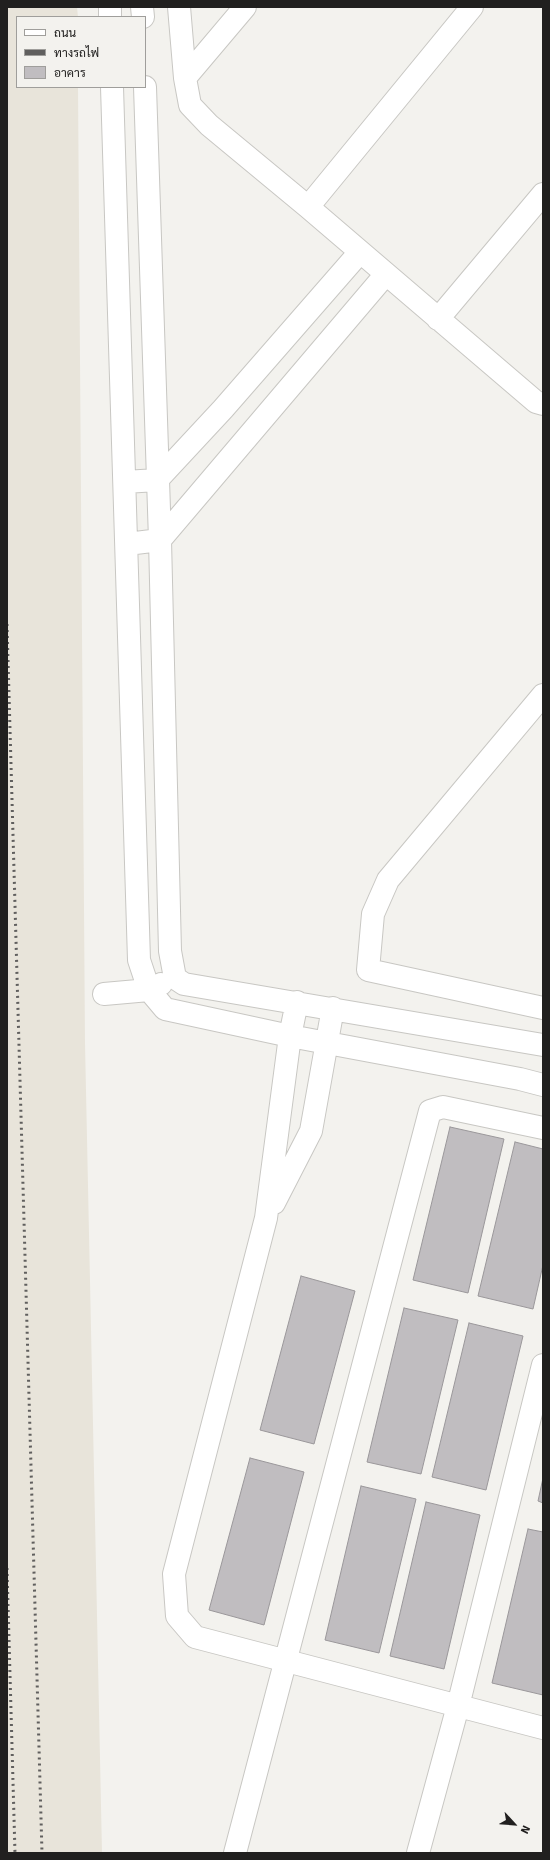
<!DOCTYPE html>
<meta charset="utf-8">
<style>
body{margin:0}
#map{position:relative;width:550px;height:1860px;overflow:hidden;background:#f3f2ee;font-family:Signika,Sarabun,sans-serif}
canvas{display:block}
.frame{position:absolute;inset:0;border:8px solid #21201f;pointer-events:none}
.legend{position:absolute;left:16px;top:16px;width:130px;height:72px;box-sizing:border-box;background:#f3f2ee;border:1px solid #9f9e9b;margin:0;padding:5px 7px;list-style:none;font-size:12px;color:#21201f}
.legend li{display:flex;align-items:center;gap:8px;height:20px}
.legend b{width:20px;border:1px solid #9f9e9b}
.north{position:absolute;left:494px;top:1804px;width:40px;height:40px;-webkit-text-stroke:3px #f3f2ee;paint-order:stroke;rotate:116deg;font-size:11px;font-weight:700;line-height:16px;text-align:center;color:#21201f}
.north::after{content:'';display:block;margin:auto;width:14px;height:18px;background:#21201f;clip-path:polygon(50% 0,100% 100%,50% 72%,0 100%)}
</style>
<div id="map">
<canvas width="550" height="1860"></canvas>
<div class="frame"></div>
<ul class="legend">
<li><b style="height:5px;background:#fff"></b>ถนน</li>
<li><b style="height:5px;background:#605f5e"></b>ทางรถไฟ</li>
<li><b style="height:11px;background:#c0bdc0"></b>อาคาร</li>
</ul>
<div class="north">N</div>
</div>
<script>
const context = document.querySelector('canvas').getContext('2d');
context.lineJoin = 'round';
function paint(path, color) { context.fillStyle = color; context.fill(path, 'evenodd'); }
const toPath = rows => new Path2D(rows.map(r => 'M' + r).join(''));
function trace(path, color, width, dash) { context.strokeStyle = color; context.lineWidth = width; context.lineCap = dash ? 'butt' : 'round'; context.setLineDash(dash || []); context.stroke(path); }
paint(toPath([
 [7,7,77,7,78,17,17,17,17,87,78,87,85,1043,102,1853,7,1853]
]), '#e8e4da');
const building = toPath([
 [450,1127,504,1139,468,1293,413,1280,450,1127],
 [515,1142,543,1149,543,1265,533,1309,478,1296,515,1142],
 [301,1276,355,1291,314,1444,260,1430,301,1276],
 [404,1308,458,1320,421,1474,367,1462,404,1308],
 [469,1323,523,1336,486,1490,432,1477,469,1323],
 [250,1458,304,1472,264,1625,209,1610,250,1458],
 [543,1478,543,1503,538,1501,543,1478],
 [361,1486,416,1499,379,1653,325,1640,361,1486],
 [426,1502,480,1515,444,1669,390,1656,426,1502],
 [528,1529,543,1532,543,1695,492,1683,528,1529]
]);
paint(building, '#c0bdc0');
trace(building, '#9a979a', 1);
const minor = toPath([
 [110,7,110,17],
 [142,7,143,17],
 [179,7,185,78,190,105,209,125,308,207,536,402,543,404],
 [185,78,245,7],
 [112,87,139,960,149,990,165,1009,290,1036,520,1079,543,1085],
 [145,87,160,540,170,951,175,978,184,984,543,1045],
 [308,207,472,7],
 [438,319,543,194],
 [125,482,157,480,223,409,360,252],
 [127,544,160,540,386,274],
 [543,695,388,880,373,914,368,970,543,1008],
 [104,994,149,990,161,984],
 [297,1002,290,1036,266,1218,174,1574,177,1616,195,1637,543,1728],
 [274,1203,311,1131,333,1008],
 [235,1853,430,1111,443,1107,543,1128],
 [418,1853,458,1706,543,1365]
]);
trace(minor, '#c8c7c3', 24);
trace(minor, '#fff', 22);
trace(toPath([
 [7,624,42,1853],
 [7,1568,15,1853]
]), '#605f5e', 3, [2, 4]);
</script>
